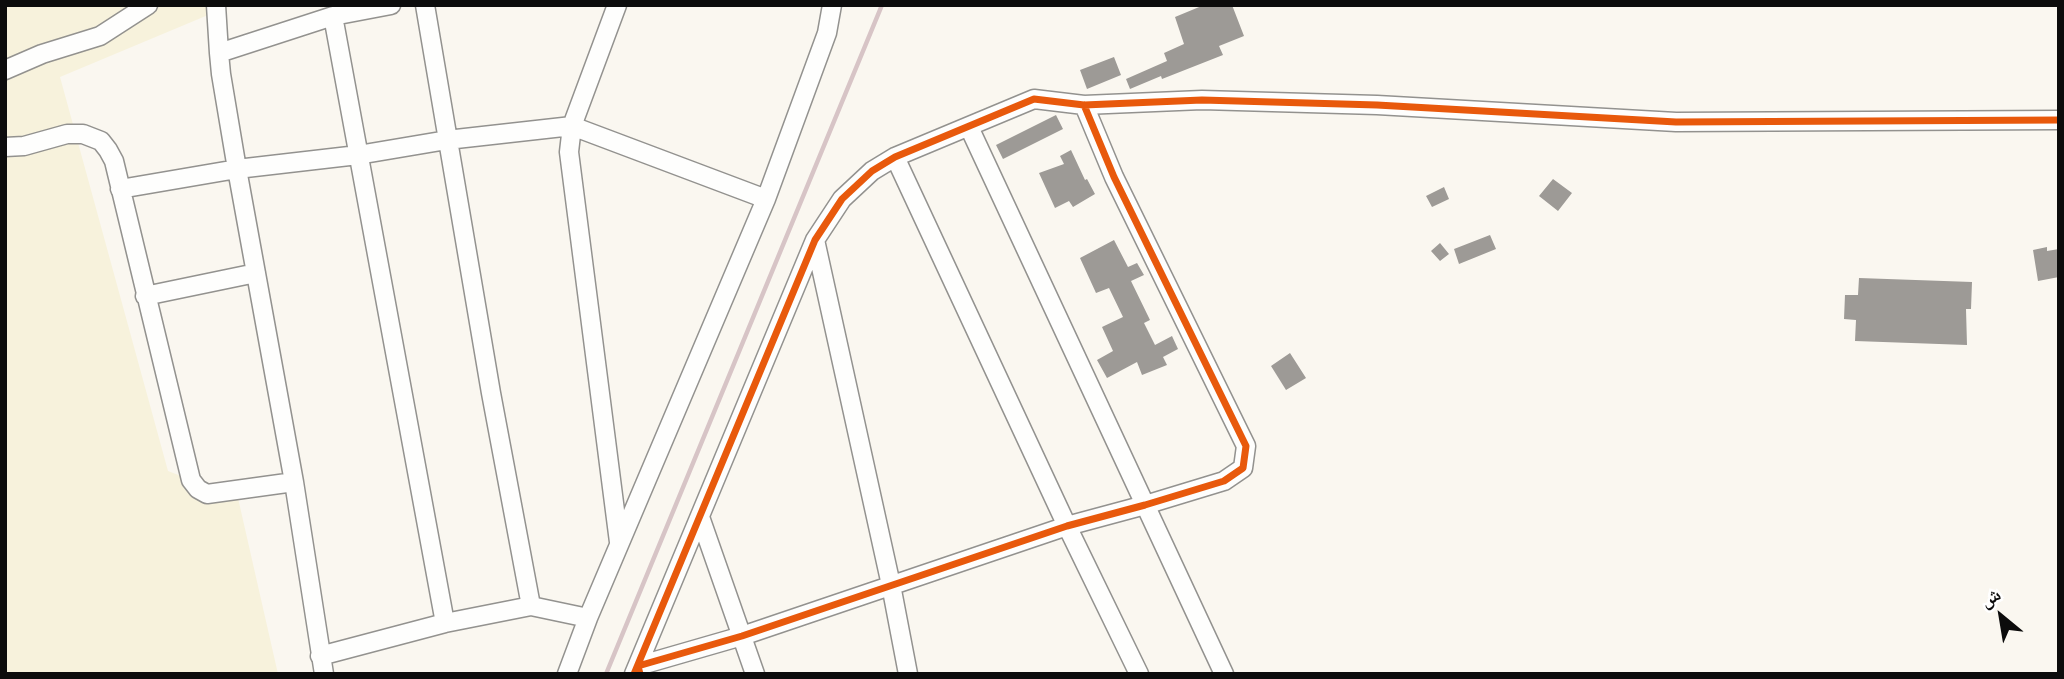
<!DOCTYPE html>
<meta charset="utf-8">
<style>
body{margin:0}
#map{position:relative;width:2064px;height:679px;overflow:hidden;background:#faf7f0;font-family:"Times New Roman","Noto Naskh Arabic",serif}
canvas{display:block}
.frame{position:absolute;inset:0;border:7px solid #0c0c0c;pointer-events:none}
.north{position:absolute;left:1966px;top:581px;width:70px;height:70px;-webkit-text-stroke:5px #fff;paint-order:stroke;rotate:330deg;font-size:19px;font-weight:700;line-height:28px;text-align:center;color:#0c0c0c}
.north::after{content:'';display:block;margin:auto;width:24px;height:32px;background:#0c0c0c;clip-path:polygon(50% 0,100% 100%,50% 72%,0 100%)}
</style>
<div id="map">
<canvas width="2064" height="679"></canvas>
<div class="frame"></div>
<div class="north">ش</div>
</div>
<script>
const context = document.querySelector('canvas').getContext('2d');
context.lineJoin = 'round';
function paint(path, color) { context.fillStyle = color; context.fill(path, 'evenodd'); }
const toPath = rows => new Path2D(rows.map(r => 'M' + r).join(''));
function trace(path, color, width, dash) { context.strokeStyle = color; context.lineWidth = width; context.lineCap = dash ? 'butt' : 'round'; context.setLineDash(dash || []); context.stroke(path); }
paint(toPath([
 [5,5,232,5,60,77,168,471,238,498,278,674,5,674]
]), '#f7f2dc');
paint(toPath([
 [1204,5,1232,5,1244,36,1219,46,1223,55,1162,79,1161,76,1130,89,1126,79,1167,61,1164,53,1184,44,1175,17],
 [1114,57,1121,75,1087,89,1080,70],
 [1056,115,1063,129,1003,159,996,145],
 [1071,150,1085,180,1087,179,1095,194,1073,207,1069,201,1055,208,1039,173,1064,164,1060,156],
 [1553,179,1572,193,1558,211,1539,196],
 [1444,187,1449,199,1432,207,1426,196],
 [1490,235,1496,249,1459,264,1454,249],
 [1114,240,1128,267,1137,263,1144,275,1131,281,1150,320,1144,323,1155,345,1172,336,1178,349,1163,357,1167,365,1142,375,1137,362,1107,378,1097,360,1113,351,1102,327,1123,317,1109,288,1096,293,1080,258],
 [1440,243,1449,254,1440,261,1431,251],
 [2047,247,2047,251,2059,249,2059,277,2038,281,2033,250],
 [1859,278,1972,282,1971,309,1966,309,1967,345,1855,341,1856,320,1844,319,1845,295,1858,295],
 [1290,353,1306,378,1286,390,1271,366]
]), '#9d9a96');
const street = toPath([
 [216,5,219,53],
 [425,5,491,393,531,606],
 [617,5,572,126,569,152,619,542],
 [333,16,445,623],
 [5,70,42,54,100,36,148,5],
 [969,127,1224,674],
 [5,147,24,146,67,134,83,134,101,141,108,150,114,161,191,480,198,489,207,494,294,482],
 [895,157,1067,526,1139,674],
 [120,189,237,169,358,155,447,140,572,126,766,199],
 [815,240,891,585,908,674],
 [145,296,256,273],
 [700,517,755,674],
 [320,656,445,623,531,606,588,618],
 [324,674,294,482,237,169,221,74,219,53,333,16,391,5],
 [567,674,588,618,766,199,827,33,832,5],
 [634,674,815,240,842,199,872,171,895,157,1034,99,1084,105,1202,100,1377,105,1676,122,2059,120],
 [640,674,638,666,742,636,1067,526,1145,505,1224,481,1243,468,1246,446,1114,177,1084,105]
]);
trace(street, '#93928f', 21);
trace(street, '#fefefd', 18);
trace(toPath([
 [606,674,882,5]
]), '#d7c4c6', 4.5);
trace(toPath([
 [634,674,815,240,842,199,872,171,895,157,1034,99,1084,105,1202,100,1377,105,1676,122,2059,120],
 [640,674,638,666,742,636,1067,526,1145,505,1224,481,1243,468,1246,446,1114,177,1084,105]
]), '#e8590c', 7);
</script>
